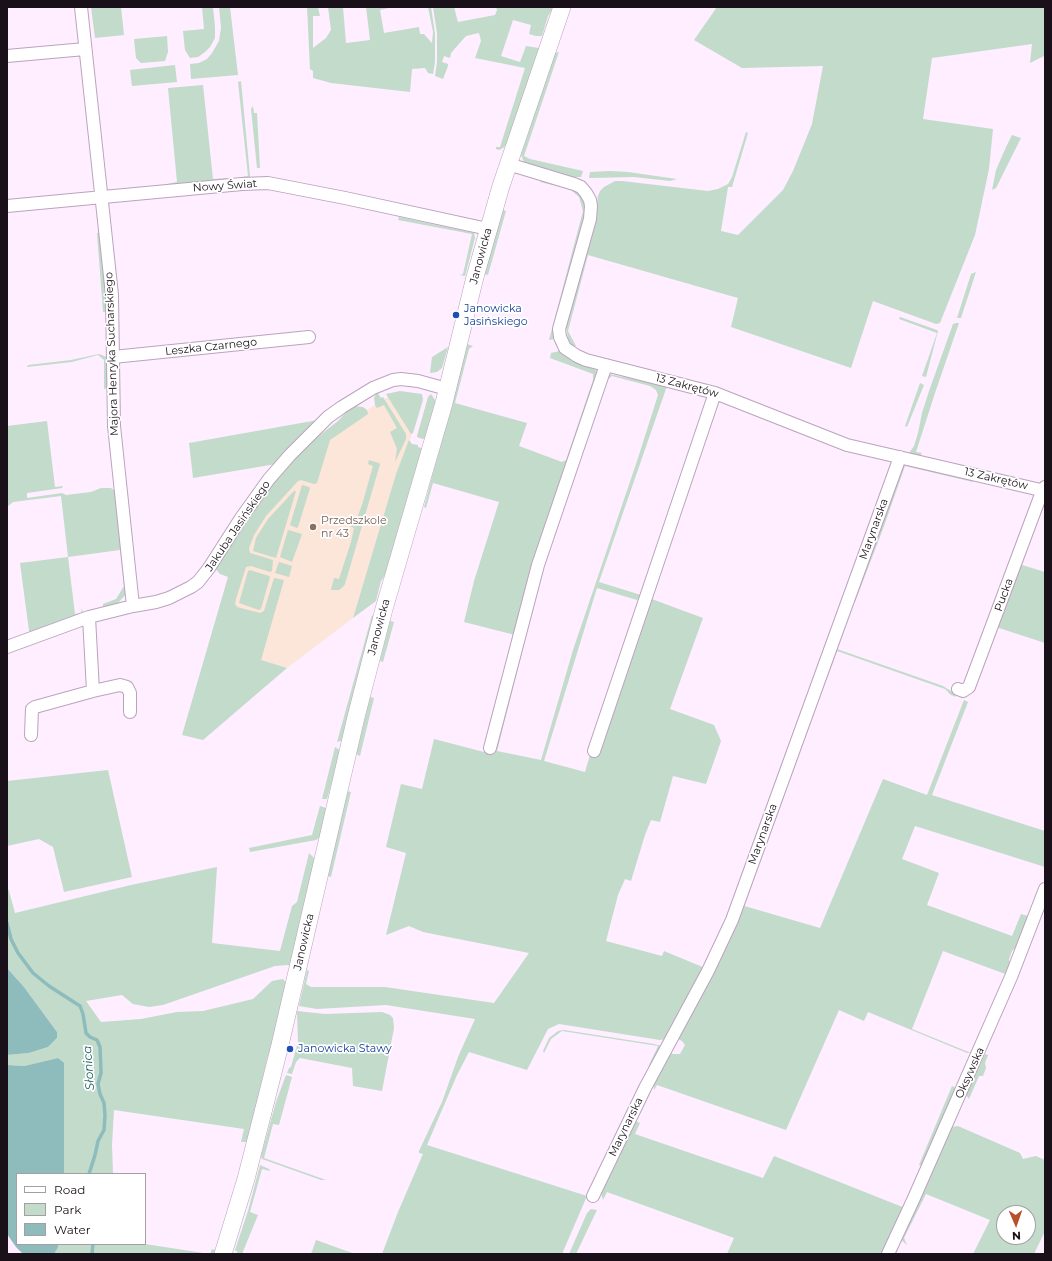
<!DOCTYPE html>
<meta charset="utf-8">
<style>
body{margin:0}
#map{position:relative;width:1052px;height:1261px;overflow:hidden;background:#feeeff;font-family:Montserrat,sans-serif}
canvas{display:block}
.frame{position:absolute;inset:0;border:8px solid #191019;pointer-events:none}
.legend{position:absolute;left:16px;top:1173px;width:130px;height:72px;box-sizing:border-box;background:#fff;border:1px solid #a39fa3;margin:0;padding:5px 7px;list-style:none;font-size:12px;color:#191019}
.legend li{display:flex;align-items:center;gap:8px;height:20px}
.legend b{width:20px;border:1px solid #a39fa3}
.north{position:absolute;left:996px;top:1205px;width:40px;height:40px;box-sizing:border-box;background:#fff;border:1px solid #a39fa3;border-radius:50%;rotate:178deg;font-size:11px;font-weight:700;line-height:16px;text-align:center;color:#191019}
.north::after{content:'';display:block;margin:auto;width:14px;height:18px;background:#b8512b;clip-path:polygon(50% 0,100% 100%,50% 72%,0 100%)}
</style>
<div id="map">
<canvas width="1052" height="1261"></canvas>
<div class="frame"></div>
<ul class="legend">
<li><b style="height:5px;background:#fff"></b>Road</li>
<li><b style="height:11px;background:#c2dbca"></b>Park</li>
<li><b style="height:11px;background:#8ebcbc"></b>Water</li>
</ul>
<div class="north">N</div>
</div>
<script>
const context = document.querySelector('canvas').getContext('2d');
context.lineJoin = 'round';
function paint(path, color) { context.fillStyle = color; context.fill(path, 'evenodd'); }
const toPath = rows => new Path2D(rows.map(r => 'M' + r).join(''));
function trace(path, color, width, dash) { context.strokeStyle = color; context.lineWidth = width; context.lineCap = dash ? 'butt' : 'round'; context.setLineDash(dash || []); context.stroke(path); }
function write(font, color, halo, rows, align = 'center') {
  context.font = font + ' Montserrat,sans-serif'; context.lineWidth = 3.5; context.setLineDash([]); context.textBaseline = 'middle'; context.strokeStyle = halo; context.fillStyle = color; for (const [text, x, y, turn = 0] of rows) {
    context.save(); context.translate(x, y); context.rotate((+turn || 0) * Math.PI / 180); context.textAlign = isNaN(turn) ? turn : align; if (halo) context.strokeText(text, 0, 0); context.fillText(text, 0, 0); context.restore();
  }
}
paint(toPath([
 [399,393,421,399,411,437,396,474,353,618,287,668,254,659,236,612,234,601,258,507,351,420,388,397]
]), '#fce5d9');
paint(toPath([
 [91,7,121,7,124,35,95,38],
 [202,7,213,7,215,27,215,38,210,47,205,52,198,57,190,58,185,50,183,31,204,29],
 [219,7,230,7,238,75,191,79,190,64,199,63,207,59,212,53,219,41,221,28],
 [307,7,318,7,319,12,320,16,313,16,313,48,326,38,331,30,328,7,343,7,346,43,370,40,366,7,393,7,380,10,384,33,419,27,420,34,424,34,431,42,432,43,433,32,428,7,431,7,435,34,435,62,433,74,428,73,425,68,412,69,410,92,331,83,313,78,313,71,310,69],
 [433,7,454,7,458,22,495,15,497,10,496,7,554,7,548,16,542,36,536,36,529,34,531,25,513,20,501,56,520,62,526,46,539,48,540,50,508,143,503,148,499,150,496,149,496,147,500,147,525,68,475,58,481,41,479,33,466,36,451,53,450,58,444,56,442,62,448,64,448,66,443,79,435,76,437,62,437,33],
 [717,7,1045,7,1044,56,1030,63,1032,44,932,58,923,119,993,129,989,169,975,235,940,323,936,324,873,301,851,368,731,327,738,298,588,255,568,331,576,346,572,346,568,338,566,327,595,219,598,196,600,191,604,187,615,181,622,181,708,191,718,189,728,184,732,177,746,132,748,133,732,187,728,187,721,231,738,235,783,190,793,171,812,124,823,66,742,68,694,40],
 [167,36,168,52,165,61,141,63,136,58,134,39],
 [559,52,524,156,530,159,583,171,581,177,572,177,534,168,534,165,524,162,521,155,555,53],
 [175,65,177,82,132,86,130,70],
 [241,81,250,176,250,178,242,179,241,177,248,176,238,82],
 [203,85,213,179,227,178,226,180,169,186,167,184,177,182,168,88],
 [253,106,254,113,257,113,260,168,257,168,251,109],
 [1012,135,1021,138,996,188,992,190,996,170,1006,147],
 [610,171,628,172,677,179,670,181,634,177,589,178,590,172],
 [543,180,574,189,579,193,584,200,585,206,585,214,554,339,549,340,583,211,579,197,570,189,540,182],
 [502,209,506,211,488,275,484,274],
 [399,217,474,233,475,238,465,276,460,275,463,274,472,234,398,220],
 [97,233,100,233,107,294,107,312,103,312],
 [976,272,961,318,957,318,971,274],
 [900,317,937,330,938,331,926,377,922,376,937,333,899,319],
 [956,323,959,323,935,393,916,452,922,453,920,456,909,453,914,446,918,433,922,413,929,391,953,324],
 [467,344,473,346,469,349,455,403,527,423,519,446,562,462,566,460,593,380,593,374,550,358,551,353,560,351,596,370,598,373,515,635,464,622,474,581,499,502,433,483,426,508,424,507],
 [448,347,442,368,437,372,430,373,432,357],
 [99,354,107,357,109,360,109,384,107,388,104,389,104,360,98,355,72,362,27,367,28,365,71,360],
 [609,374,667,386,599,582,641,595,637,600,597,588,544,761,585,772,590,755,649,598,703,618,670,709,714,725,721,741,706,784,673,776,660,822,651,820,645,835,631,881,625,879,618,895,606,941,662,956,664,951,705,968,665,1039,660,1040,559,1024,548,1029,527,1070,469,1052,457,1075,427,1145,587,1196,562,1254,382,1254,398,1212,423,1154,419,1153,419,1151,442,1102,458,1057,475,1019,386,1005,317,1009,299,1006,307,970,309,971,306,984,311,987,385,987,494,1003,529,953,423,932,409,926,386,935,406,853,386,847,401,784,422,789,434,739,484,752,493,753,541,566],
 [612,376,650,386,656,390,658,395,638,458,573,650,541,760,497,751,544,566,607,380],
 [920,383,924,385,907,427,905,426],
 [400,391,422,394,423,400,413,433,411,434,386,394],
 [377,392,381,398,383,397,406,434,406,439,395,462,397,449,390,432,397,428,384,405,377,408,375,405,374,398],
 [431,394,435,400,436,404,427,438,423,439,417,437,417,436,428,397],
 [354,406,363,407,367,410,368,414,330,440,317,483,314,484,301,480,298,481,266,516,254,535,249,548,250,553,273,560,272,571,270,572,251,566,246,567,236,599,235,604,237,607,260,613,264,611,274,578,284,580,261,660,287,668,203,740,182,735,228,577,220,574,214,567,254,505,306,444,316,438,338,421,348,410],
 [318,420,276,464,193,478,189,443],
 [47,421,55,487,63,486,62,488,27,493,27,498,62,493,66,495,91,492,101,488,111,488,114,490,117,493,126,594,118,603,103,608,103,604,116,599,124,586,120,550,68,557,75,614,81,613,82,608,83,614,31,633,29,631,20,563,68,557,61,496,13,502,7,507,7,426],
 [409,440,412,444,418,445,418,447,425,449,388,571,381,581,376,601,353,618,396,474],
 [369,460,379,463,380,464,345,584,343,587,339,590,331,590,334,578,339,579,351,542,354,528,350,526,352,517,357,518,362,505,373,466,368,464],
 [904,464,972,478,973,482,905,466,883,529,855,602,853,601,873,551,879,530,901,468],
 [302,485,309,487,310,488,298,527,297,528,290,525],
 [294,491,296,491,276,558,253,551,256,538,268,519],
 [288,530,302,534,292,562,280,557],
 [279,562,292,566,289,577,275,573],
 [1019,564,1045,572,1045,643,996,627],
 [250,570,269,576,270,577,261,609,259,610,239,603,248,571],
 [372,615,375,620,344,740,337,742],
 [390,621,394,622,383,662,380,661],
 [834,649,837,649,943,686,954,693,956,697,951,695,945,689,837,651,829,673,826,672],
 [370,697,374,698,360,756,356,754],
 [964,700,968,702,932,795,1045,831,1045,867,915,826,902,859,939,873,927,905,1012,936,1021,914,1028,916,1029,921,1022,941,1012,951,1009,959,1010,971,1008,975,943,951,912,1029,971,1053,967,1053,868,1012,864,1021,839,1010,786,1130,657,1085,654,1090,653,1082,669,1054,680,1054,685,1045,682,1041,678,1039,692,1007,696,1006,701,997,741,905,820,928,883,779,927,795],
 [335,747,341,751,327,799,322,799],
 [108,770,132,877,64,892,53,847,39,839,7,846,7,781],
 [347,791,351,792,331,877,328,876],
 [320,806,326,808,327,813,319,838,316,840,250,852,249,848,312,835],
 [309,853,315,859,292,966,287,965,275,966,163,1005,149,1007,133,1004,122,995,86,1001,101,1022,141,1019,177,1012,203,1011,253,999,272,981,283,979,288,985,274,1038,267,1059,248,1142,241,1142,244,1129,114,1110,112,1145,113,1174,64,1174,64,1136,58,1058,24,1066,7,1065,7,1055,29,1053,48,1047,57,1038,57,1032,24,987,7,968,7,887,9,891,15,913,131,885,217,867,212,943,280,951,292,906,297,902],
 [297,1011,325,1014,382,1012,390,1015,393,1018,394,1028,382,1091,353,1086,352,1068,300,1058,296,1062,292,1074,287,1073,289,1068,291,1067,298,1042],
 [564,1030,654,1044,661,1046,654,1065,649,1065,658,1046,562,1031,551,1039,544,1053,543,1051,549,1038,558,1031],
 [985,1054,988,1055,985,1063,986,1068,983,1076,979,1076,969,1099,966,1095],
 [286,1075,292,1077,279,1125,273,1124,264,1158,326,1180,321,1180,262,1159,261,1156,276,1102],
 [952,1086,959,1090,925,1166,919,1165],
 [632,1120,640,1123,635,1134,763,1178,774,1156,905,1208,883,1254,727,1254,734,1238,607,1192,603,1200,601,1193,602,1187],
 [958,1126,1020,1153,1023,1159,1036,1156,1045,1160,1045,1231,1034,1254,973,1254,990,1220,926,1194,904,1238,907,1245,899,1238,952,1127],
 [1004,1213,1028,1213,1028,1237,1004,1237],
 [260,1165,269,1169,270,1171,262,1169,250,1212,258,1215,242,1254,239,1254,235,1250,248,1211],
 [591,1209,597,1210,576,1254,569,1254,587,1213],
 [316,1240,355,1254,311,1254],
 [58,1244,145,1244,210,1254,212,1249,215,1250,217,1254,54,1254]
]), '#c2dbca');
paint(toPath([
 [7,968,24,987,57,1032,57,1038,48,1047,29,1053,7,1055],
 [58,1058,64,1063,64,1174,17,1174,17,1244,58,1244,58,1247,54,1254,23,1254,16,1247,7,1234,7,1065,24,1066]
]), '#8ebcbc');
trace(toPath([
 [7,923,11,939,18,953,33,973,49,986,80,1006,83,1014,86,1033,90,1037,97,1040,100,1047,101,1073,98,1084,100,1094,104,1103,105,1115,104,1130,98,1141,95,1155,89,1174],
 [92,1254,93,1244]
]), '#8ebcbc', 3.5);
const street = toPath([
 [81,7,112,295,114,426,133,606],
 [7,56,85,49],
 [508,164,574,184,581,187,586,193,590,200,591,206,590,219,559,329,560,337,565,348,577,356,586,360,715,393,847,445,1045,491],
 [7,206,242,184,268,183,345,198,488,229],
 [113,357,309,337],
 [7,647,89,617,133,606,156,602,169,598,191,587,198,582,209,568,241,518,269,479,290,455,328,417,342,407,373,388,393,380,401,379,418,381,447,389],
 [958,689,963,691,969,687,1040,497,1045,487],
 [93,691,120,685,127,687,130,693,130,712],
 [31,735,32,709,35,707,93,691,89,617],
 [490,748,538,565,606,365],
 [594,751,715,393],
 [593,1196,645,1088,708,971,732,920,900,457],
 [888,1254,914,1198,1011,977,1045,889]
]);
const secondary = toPath([
 [223,1254,246,1179,280,1045,356,717,384,609,444,403,475,277,501,186,562,7]
]);
trace(street, '#bba3bd', 14);
trace(secondary, '#bba3bd', 18);
trace(street, '#fff', 12);
trace(secondary, '#fff', 17);
for (const [x, y, r, color] of [
 [456,315,4,"#1a4fb4"],
 [313,527,4,"#8d6e63"],
 [290,1049,4,"#1a4fb4"]
]) { const dot = new Path2D(); dot.arc(x, y, r, 0, 2 * Math.PI); context.fillStyle = color; context.fill(dot); trace(dot, '#fff', 1.5); }
write('11px', '#191019', '#fff', [
 ["Nowy Świat",225,186,-4],
 ["Janowicka",481,256,-75],
 ["Leszka Czarnego",211,347,-6],
 ["Majora Henryka Sucharskiego",112,354,-92],
 ["13 Zakrętów",687,386,15],
 ["13 Zakrętów",996,479,13],
 ["Jakuba Jasińskiego",238,526,-56],
 ["Marynarska",874,529,-70],
 ["Pucka",1004,595,-70],
 ["Janowicka",379,627,-75],
 ["Marynarska",763,834,-70],
 ["Janowicka",304,942,-77],
 ["Oksywska",970,1073,-66],
 ["Marynarska",626,1127,-64]
]);
write('11px', '#164399', '#fff', [
 ["Janowicka",464,309],
 ["Jasińskiego",464,322],
 ["Janowicka Stawy",298,1049]
], 'left');
write('11px', '#785e54', '#fff', [
 ["Przedszkole",321,521],
 ["nr 43",321,534]
], 'left');
write('italic 12px', '#1b5b5d', '#fff', [
 ["Słonica",89,1068,-94]
]);
</script>
